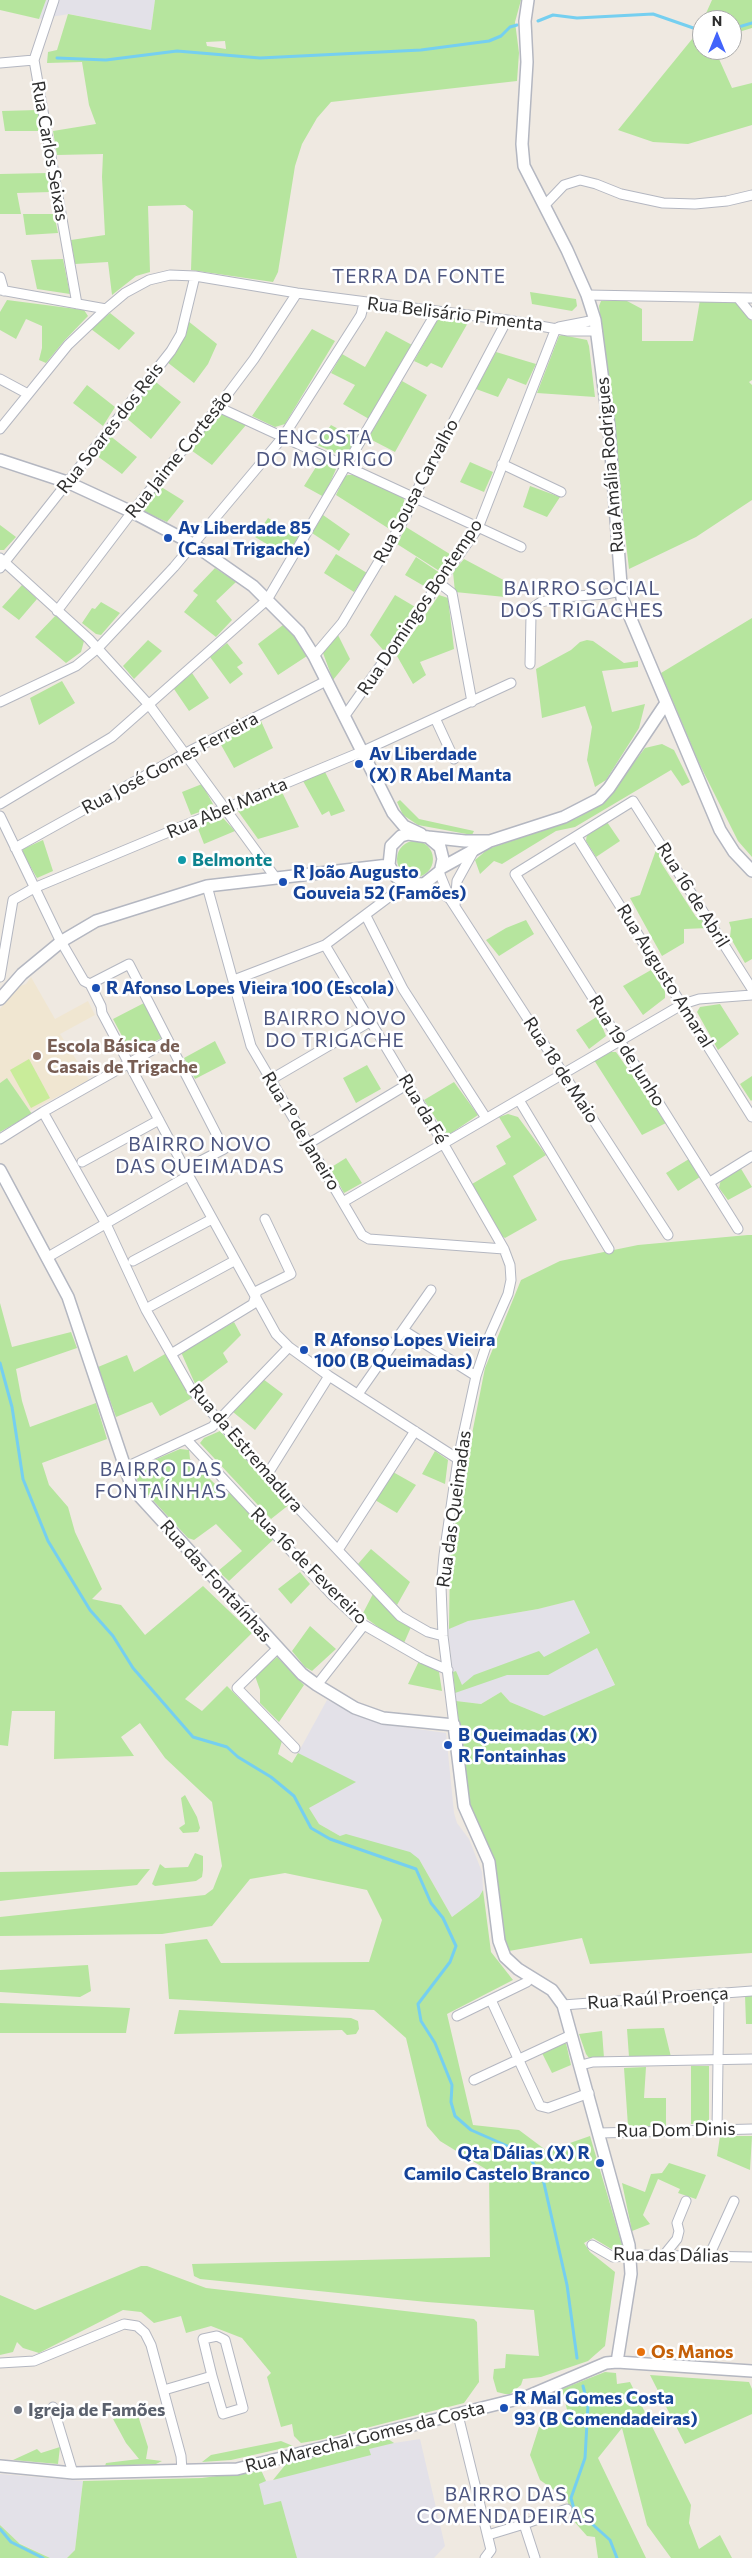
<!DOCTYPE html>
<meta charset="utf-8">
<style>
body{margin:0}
#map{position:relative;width:752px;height:2558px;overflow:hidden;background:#efe9e1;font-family:Commissioner,sans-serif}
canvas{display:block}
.north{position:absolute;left:692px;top:10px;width:50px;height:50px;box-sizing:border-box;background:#fff;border:1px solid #ababab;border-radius:50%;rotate:0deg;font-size:14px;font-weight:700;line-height:20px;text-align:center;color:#2e2e2e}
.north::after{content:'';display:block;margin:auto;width:18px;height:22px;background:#4264fb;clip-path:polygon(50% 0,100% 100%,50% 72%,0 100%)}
</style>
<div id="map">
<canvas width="752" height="2558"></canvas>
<div class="north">N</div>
</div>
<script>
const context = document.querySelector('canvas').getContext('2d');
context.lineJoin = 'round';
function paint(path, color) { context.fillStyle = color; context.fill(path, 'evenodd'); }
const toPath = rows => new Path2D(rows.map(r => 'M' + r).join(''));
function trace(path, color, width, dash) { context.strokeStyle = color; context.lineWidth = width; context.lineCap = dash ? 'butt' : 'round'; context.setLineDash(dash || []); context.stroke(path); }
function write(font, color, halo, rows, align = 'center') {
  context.font = font + ' Commissioner,sans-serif'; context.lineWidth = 5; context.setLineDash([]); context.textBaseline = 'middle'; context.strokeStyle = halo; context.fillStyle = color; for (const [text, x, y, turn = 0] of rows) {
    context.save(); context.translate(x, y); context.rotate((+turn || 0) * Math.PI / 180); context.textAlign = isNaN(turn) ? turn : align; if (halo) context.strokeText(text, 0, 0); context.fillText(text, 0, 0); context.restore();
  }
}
paint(toPath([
 [46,0,155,0,151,30,69,14,39,19],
 [574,1600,615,1686,544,1716,510,1702,501,1692,481,1704,456,1701,448,1629,468,1621,538,1609],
 [327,1700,382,1724,446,1733,454,1813,457,1823,469,1839,482,1872,483,1890,479,1897,452,1917,419,1859,340,1836,319,1824,309,1808,292,1764],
 [388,2439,394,2443,420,2439,445,2546,434,2558,273,2558,254,2472,261,2470,266,2481,274,2480,286,2464],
 [0,2474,83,2481,75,2550,67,2558,50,2558,19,2543,0,2525]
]), '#e3e1e8');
paint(toPath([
 [31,977,55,1019,88,1001,95,1015,60,1034,89,1080,30,1111,7,1079,0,1083,0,1009,17,987,26,984]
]), '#f0e6d1');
paint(toPath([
 [0,0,46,0,39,19,0,10],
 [155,0,521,0,515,22,519,53,517,81,331,102,317,118,302,144,295,166,278,272,273,282,191,270,193,211,185,205,148,206,150,272,136,276,112,295,108,262,75,264,71,240,105,235,102,177,103,154,57,155,53,131,96,124,89,105,82,62,47,63,48,52,57,50,68,14,151,30],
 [225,41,226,49,207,46,206,42],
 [712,0,752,0,752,28,732,34,732,20,703,20],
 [702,22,702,50,715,50,732,88,752,83,752,125,688,144,653,142,618,130,697,33],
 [38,110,41,131,5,131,2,111],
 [48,173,51,192,17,193,21,214,0,214,0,174],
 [23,214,54,214,58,233,26,235],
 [63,259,70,294,37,289,31,260],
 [530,292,576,299,577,306,572,311,532,304],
 [7,300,84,310,88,316,64,341,46,363,39,360,42,348,42,326,26,319,16,339,0,330,0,312],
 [700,300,736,301,752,321,752,380,749,382,752,385,752,500,696,537,629,569,599,306,601,301,627,301,642,309,642,341,693,341],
 [110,313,135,333,119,350,91,329],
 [439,317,469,321,442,368,431,363,427,367,414,361],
 [188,321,217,344,208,364,194,383,167,362],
 [312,329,335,341,285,424,275,427,252,416],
 [386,331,412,345,369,419,343,404,355,385,331,373,342,354,365,367],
 [562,335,587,340,589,346,595,397,537,393,559,336],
 [496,352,536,364,526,385,508,378,498,397,476,389],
 [152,379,181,402,151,439,124,416],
 [402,381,427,395,395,452,368,438],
 [87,385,115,407,103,426,73,403],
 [219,414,226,414,246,425,212,465,188,448],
 [331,425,357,439,345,457,317,445],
 [109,435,137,457,122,474,93,453],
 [321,459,331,464,336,469,324,497,304,486],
 [470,462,493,472,484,492,460,482],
 [348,475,357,475,403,496,405,504,391,530,336,495,345,476],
 [158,485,184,501,167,522,145,512,144,507],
 [530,486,560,497,547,517,523,507],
 [323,515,350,534,339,551,312,533],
 [268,518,299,535,287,556,255,537],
 [0,525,16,537,4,550,0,550],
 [406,527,453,556,441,572,397,544],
 [336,554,367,573,354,592,324,573],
 [416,557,440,573,429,589,405,575],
 [464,559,511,584,505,597,455,592,453,572],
 [215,568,236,582,216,601,232,620,216,637,184,612,198,595,193,591],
 [22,585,37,599,19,620,2,607],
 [395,595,417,608,384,651,370,635],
 [439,595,448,598,454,649,420,662,426,675,413,684,397,656],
 [101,602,120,613,101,635,96,634,82,623,92,608,95,609],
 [56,615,84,641,81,652,66,663,35,637],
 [752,618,752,857,738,841,699,763,661,673],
 [283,625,297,639,307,656,278,675,258,644],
 [338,635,350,659,333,680,323,653],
 [148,640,162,651,134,679,123,666],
 [587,640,593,641,624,663,638,661,638,667,602,671,612,712,645,704,639,728,606,780,595,787,587,760,592,727,585,706,542,718,536,669,571,650,580,642],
 [227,643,243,663,237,667,243,674,230,684,210,657],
 [192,673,209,698,189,711,174,689],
 [62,681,75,703,39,725,30,698],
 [261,721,273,748,234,768,220,743],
 [662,744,674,750,690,782,682,786,671,770,575,827,556,831,502,864,494,861,480,874,475,860,488,849,577,818,602,804,645,748],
 [325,772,345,811,331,816,329,811,322,815,303,781],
 [202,784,213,804,211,808,191,815,182,792],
 [281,790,299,827,258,839,238,811],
 [400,800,419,819,474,831,472,835,418,825,403,815,397,802],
 [219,817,223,818,235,831,204,844,197,826],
 [607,822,620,841,596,857,586,841,587,833],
 [43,840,53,871,37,878,23,854,23,849],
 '397 859a18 18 0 1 1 36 0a18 18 0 1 1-36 0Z',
 [656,850,662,857,660,861,696,917,703,920,708,928,684,929,684,943,662,956,630,898,640,895],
 [752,918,752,959,745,963,730,937,731,928,729,922],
 [526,920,534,934,499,956,486,940,506,928],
 [651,970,665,991,665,998,643,1015,623,986],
 [144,1003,162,1038,131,1053,113,1019],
 [720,1004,739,1034,718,1050,697,1012,700,1007],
 [598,1016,606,1036,589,1049,576,1030],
 [215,1041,226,1063,195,1079,184,1058],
 [609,1052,616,1052,666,1123,642,1135,594,1060],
 [367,1065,381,1089,356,1103,343,1078],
 [752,1076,752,1100,751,1101,740,1084],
 [7,1078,32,1114,0,1132,0,1083],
 [454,1082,478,1115,447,1136,424,1100],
 [508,1114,518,1117,546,1155,513,1176,537,1220,505,1238,502,1236,472,1184,506,1164,496,1146,511,1137,499,1117],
 [346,1158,362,1183,344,1193,330,1168],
 [689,1159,700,1177,678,1191,666,1173],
 [740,1167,752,1187,728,1200,719,1188,721,1179],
 [748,1235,752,1235,752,1953,590,1964,582,1938,509,1951,504,1943,470,1807,456,1701,481,1704,501,1692,510,1702,544,1716,615,1685,597,1648,548,1675,507,1675,455,1693,453,1672,456,1671,462,1685,474,1675,539,1651,544,1657,590,1633,574,1600,538,1609,468,1621,449,1629,450,1558,458,1505,485,1368,521,1280,560,1261,638,1245],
 [0,1303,12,1347,71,1332,77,1348,16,1369,22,1401,30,1427,96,1403,107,1439,42,1463,49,1485,68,1507,75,1532,102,1589,92,1599,121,1605,145,1635,203,1586,252,1633,185,1699,202,1711,227,1686,282,1741,278,1754,292,1763,298,1753,356,1782,309,1808,319,1824,340,1836,346,1834,410,1852,419,1859,452,1917,479,1897,483,1890,491,1952,513,1980,447,2014,473,2125,519,2130,547,2151,590,2136,623,2248,618,2253,593,2238,584,2243,590,2252,615,2272,605,2346,588,2361,541,2377,523,2379,521,2385,510,2394,505,2394,497,2392,493,2378,494,2369,505,2368,506,2354,539,2356,534,2310,427,2302,200,2279,194,2276,192,2264,490,2257,489,2171,440,2141,427,2126,406,2038,374,2010,169,1999,165,1944,207,1939,221,1963,369,1962,382,1920,367,1890,285,1873,250,1879,212,1926,162,1934,0,1936,0,1917,205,1895,213,1889,222,1866,212,1802,165,1758,140,1723,121,1737,134,1756,54,1759,55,1711,12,1711,8,1746,0,1745],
 [234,1322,241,1335,223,1353,228,1362,196,1386,181,1352],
 [165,1354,192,1398,160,1416,152,1402,116,1417,98,1367,127,1355,134,1372],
 [263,1379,283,1394,255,1430,233,1412],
 [220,1431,290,1504,271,1519,200,1443,204,1438],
 [180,1449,189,1450,190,1459,225,1494,231,1493,275,1538,229,1581,218,1571,242,1551,216,1524,194,1540,188,1538,138,1484,136,1473,140,1466],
 [435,1451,448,1460,445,1484,422,1474],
 [393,1472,416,1485,397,1513,375,1500],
 [371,1549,410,1582,397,1605,358,1564],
 [300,1572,310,1584,291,1604,278,1589],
 [374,1592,411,1627,404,1643,382,1630,362,1615],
 [310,1626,336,1649,312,1671,305,1667,292,1651],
 [277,1657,304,1685,279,1722,260,1703,260,1690,255,1676],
 [419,1661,439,1672,442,1691,408,1684],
 [185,1795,197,1817,200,1828,198,1832,183,1833,179,1828,185,1824,181,1798],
 [195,1853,203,1856,203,1870,202,1877,196,1881,155,1886,152,1884,160,1864,165,1868,188,1867],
 [150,1869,137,1885,0,1901,0,1872],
 [88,1965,91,1991,80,1997,0,1992,0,1970],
 [745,1995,752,1995,752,2024,746,2024],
 [0,2003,130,2008,126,2033,0,2033],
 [179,2010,351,2018,358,2021,359,2029,356,2034,347,2035,342,2030,174,2034],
 [664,2028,671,2057,629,2057,627,2029],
 [602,2031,604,2058,589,2058,586,2054,579,2034],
 [566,2043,571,2065,552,2073,542,2053],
 [691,2066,709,2066,709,2124,691,2124],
 [646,2067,644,2098,666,2098,666,2126,628,2126,624,2068],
 [720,2136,752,2136,750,2170,717,2156],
 [669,2163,706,2175,696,2199,678,2193,680,2189,658,2179,643,2215,650,2224,632,2231,622,2183,645,2192,651,2174,662,2173],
 [141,2266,147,2266,206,2288,474,2319,477,2322,479,2382,464,2403,319,2440,301,2443,294,2436,292,2424,281,2427,267,2377,271,2373,242,2338,211,2326,186,2333,181,2316,154,2323,141,2312,123,2310,39,2353,23,2348,17,2342,13,2352,0,2355,0,2295,35,2310],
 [605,2372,616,2373,617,2384,630,2382,691,2505,689,2523,699,2549,720,2535,732,2558,671,2558,647,2525,622,2428,598,2458,646,2558,598,2558,595,2537,587,2536,572,2519,567,2499,540,2480,530,2455,539,2427,569,2418,562,2389],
 [650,2375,749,2382,752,2389,752,2414,685,2444],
 [136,2409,148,2447,146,2459,162,2461,156,2464,105,2466,106,2463,139,2459,126,2443,113,2419],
 [388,2439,394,2443,369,2449,371,2455,273,2480,286,2464],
 [281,2441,293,2446,231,2460,202,2462,211,2455],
 [60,2447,58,2464,13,2460,37,2449,41,2453],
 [261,2470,266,2481,259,2484,264,2505,281,2501,297,2558,67,2558,75,2550,83,2481,202,2478],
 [0,2525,20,2544,50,2558,0,2558]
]), '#b6e59e');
paint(toPath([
 [29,1059,50,1098,31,1108,10,1070]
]), '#c9ec9a');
trace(toPath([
 [538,21,553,15,577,18,653,14,702,31],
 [732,29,752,23],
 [57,58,106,60,177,51,260,58,421,50,489,41,501,36,510,27,517,25],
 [0,1363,12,1407,23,1479,48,1541,90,1610,113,1636,133,1668,193,1737,227,1747,238,1757,271,1777,294,1796,311,1828,330,1839,416,1869,431,1903,443,1918,456,1946,450,1962,418,2004,421,2021,435,2043,452,2085,451,2102,455,2116,471,2130,528,2155,543,2179,567,2285,577,2358],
 [583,2386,588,2405,585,2458,571,2498,574,2509,580,2518,591,2523,610,2540,617,2558],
 [0,2529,11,2542,43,2558]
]), '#75cff0', 3);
const street = toPath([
 [54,0,34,60,77,304],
 [0,63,34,60],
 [544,206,564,185,580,180,596,184,621,194,663,203,695,204,727,201,752,195],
 [0,277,4,291],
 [0,290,106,309],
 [587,295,752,298],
 [738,298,752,315],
 [559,327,595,320],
 [0,379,28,394],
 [218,407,521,547],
 [0,429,68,345,106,309,125,293,149,280,170,275,195,276,297,293,507,320,568,331,597,331],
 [502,464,561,492],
 [0,558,89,639,150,706,275,877],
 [0,568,171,351,181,334,195,276],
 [439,583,452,593,472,702],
 [57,611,132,512,218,407,254,359,297,293],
 [314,656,342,623,406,516,414,496,507,320],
 [530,664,531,616,535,606,541,602,563,597,606,594,621,591],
 [0,702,76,666,98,648,174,567,283,437,361,315,364,303],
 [344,717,478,528,556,328],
 [435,718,454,759],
 [0,804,112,737,267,600,437,311],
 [0,816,59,938,84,981,90,984,101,1006,102,1013,185,1169,276,1334,289,1347,329,1376,458,1459],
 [577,837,752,1117],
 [15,848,184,754,326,681],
 [441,868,439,872,450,899,668,1235],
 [418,885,440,892,450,899],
 [207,886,251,1046,362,1235,369,1239,504,1249],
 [455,906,457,881,473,852],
 [366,916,403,989,486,1118],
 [325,945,443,1143,504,1249,510,1265,511,1280,508,1294,489,1337,476,1376,458,1459,444,1555,441,1587,443,1636,454,1725],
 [0,977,13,900,34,888,361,752,511,683],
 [234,980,325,945,397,891,411,885],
 [90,984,129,964,224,1149,185,1169],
 [270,1080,371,1021],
 [519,1100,609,1249],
 [43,1112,106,1224,146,1310,191,1389,267,1475,400,1616,428,1632,443,1636],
 [0,1139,43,1112,168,1041],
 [308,1144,408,1084],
 [82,1162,159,1120],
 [710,1182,752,1156],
 [343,1202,683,1004,699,999,752,995],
 [738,1229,515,874,633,801,752,989],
 [48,1257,188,1176],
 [133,1261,212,1219],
 [151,1306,234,1261],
 [403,1330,476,1376],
 [171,1354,253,1304,257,1291,291,1274,265,1219],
 [358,1394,431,1290],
 [187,1440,332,1595,364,1625,423,1659,448,1670],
 [124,1468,212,1427,289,1347],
 [267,1475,329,1376],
 [338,1550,415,1431],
 [278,1648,237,1688,295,1748],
 [317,1685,364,1625],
 [491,2000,540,2106,548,2108,589,2093],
 [563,2005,752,1991],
 [457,2016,527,1982],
 [581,2065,593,2062,752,2059],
 [474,2080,571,2035],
 [717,2130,719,1993],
 [600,2133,752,2129],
 [592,2245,613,2257,641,2255,752,2257],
 [664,2255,677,2239,679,2231,677,2223,686,2201],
 [709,2256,734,2201],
 [0,2363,34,2361,124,2324,137,2326,145,2333,151,2345,181,2456,182,2471],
 [164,2390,212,2376,223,2414,243,2408,225,2340,217,2336,203,2339,212,2376],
 [53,2407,73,2473],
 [458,2415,491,2550,485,2558],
 [524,2524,567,2509],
 [488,2535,524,2524,535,2558]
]);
const secondary = toPath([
 [528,0,525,21,527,62,522,144,524,166,567,250,587,295,595,320,609,427,622,598,720,830,734,852,752,871],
 [0,460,67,482,132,512,193,544,253,586,299,632,314,656,393,813,404,826,421,834],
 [428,837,465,841,490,841],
 [441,868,490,841,564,817,599,799,609,788,666,703],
 [439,872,424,884,405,883,395,876,389,865,391,846,401,836,408,834,428,837,440,847,443,859,441,868],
 [0,999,22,974,62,941,96,921,207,886,389,865],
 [0,1170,68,1297,132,1488,302,1674,317,1685,355,1708,383,1718,454,1725,464,1806,489,1862,499,1941,505,1957,518,1969,552,1990,563,2005,629,2245,631,2274,617,2362],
 [0,2466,73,2473,237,2469,526,2397,606,2363,617,2362,752,2371]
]);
trace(street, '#b4b7c1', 11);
trace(secondary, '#b4b7c1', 14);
trace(street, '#fff', 9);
trace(secondary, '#fff', 11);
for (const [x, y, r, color] of [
 [168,538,5,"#1a4fb4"],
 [359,764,5,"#1a4fb4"],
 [182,860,5,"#0f9aa8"],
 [283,882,5,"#1a4fb4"],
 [96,988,5,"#1a4fb4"],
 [37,1056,5,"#8d6e63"],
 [304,1350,5,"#1a4fb4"],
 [448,1745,5,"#1a4fb4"],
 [600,2163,5,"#1a4fb4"],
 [641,2352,5,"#e8710a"],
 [504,2408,5,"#1a4fb4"],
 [18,2410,5,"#6b7280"]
]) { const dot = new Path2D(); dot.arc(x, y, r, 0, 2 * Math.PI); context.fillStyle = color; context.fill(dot); trace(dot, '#fff', 2); }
write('18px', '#2e2e2e', '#fff', [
 ["Rua Carlos Seixas",50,151,80],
 ["Rua Belisário Pimenta",455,314,7],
 ["Rua Soares dos Reis",110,428,-52],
 ["Rua Jaime Cortesão",179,454,-51],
 ["Rua Amália Rodrigues",610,465,-95],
 ["Rua Sousa Carvalho",416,491,-62],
 ["Rua Domingos Bontempo",420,607,-56],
 ["Rua José Gomes Ferreira",170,763,-28],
 ["Rua Abel Manta",227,808,-23],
 ["Rua 16 de Abril",693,895,58],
 ["Rua Augusto Amaral",665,976,58],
 ["Rua 19 de Junho",627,1051,58],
 ["Rua 18 de Maio",561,1070,57],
 ["Rua da Fé",423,1109,59],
 ["Rua 1º de Janeiro",301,1131,59],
 ["Rua da Estremadura",246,1448,49],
 ["Rua das Queimadas",454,1509,-82],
 ["Rua 16 de Fevereiro",309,1566,45],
 ["Rua das Fontaínhas",216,1581,48],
 ["Rua Raúl Proença",658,1998,-4],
 ["Rua Dom Dinis",676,2130,-1],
 ["Rua das Dálias",671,2255,1],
 ["Rua Marechal Gomes da Costa",365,2437,-14]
]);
write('bold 18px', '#164399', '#fff', [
 ["Av Liberdade 85",178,528],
 ["(Casal Trigache)",178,549],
 ["Av Liberdade",369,754],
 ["(X) R Abel Manta",369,775],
 ["R João Augusto",293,872],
 ["Gouveia 52 (Famões)",293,893],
 ["R Afonso Lopes Vieira 100 (Escola)",106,988],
 ["R Afonso Lopes Vieira",314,1340],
 ["100 (B Queimadas)",314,1361],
 ["B Queimadas (X)",458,1735],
 ["R Fontainhas",458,1756],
 ["Qta Dálias (X) R",590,2153,"right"],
 ["Camilo Castelo Branco",590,2174,"right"],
 ["R Mal Gomes Costa",514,2398],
 ["93 (B Comendadeiras)",514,2419]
], 'left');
write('bold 18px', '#0d838f', '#fff', [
 ["Belmonte",192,860]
], 'left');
write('bold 18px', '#785e54', '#fff', [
 ["Escola Básica de",47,1046],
 ["Casais de Trigache",47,1067]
], 'left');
write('bold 18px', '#c56008', '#fff', [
 ["Os Manos",651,2352]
], 'left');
write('bold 18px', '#5b616d', '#fff', [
 ["Igreja de Famões",28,2410]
], 'left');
context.letterSpacing = '1px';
write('19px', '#4d5680', '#fff', [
 ["TERRA DA FONTE",419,277],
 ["ENCOSTA",325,438],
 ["DO MOURIGO",325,460],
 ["BAIRRO SOCIAL",582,589],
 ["DOS TRIGACHES",582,611],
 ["BAIRRO NOVO",335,1019],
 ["DO TRIGACHE",335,1041],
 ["BAIRRO NOVO",200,1145],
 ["DAS QUEIMADAS",200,1167],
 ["BAIRRO DAS",161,1470],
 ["FONTAÍNHAS",161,1492],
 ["BAIRRO DAS",506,2495],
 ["COMENDADEIRAS",506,2517]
]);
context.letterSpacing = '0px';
</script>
